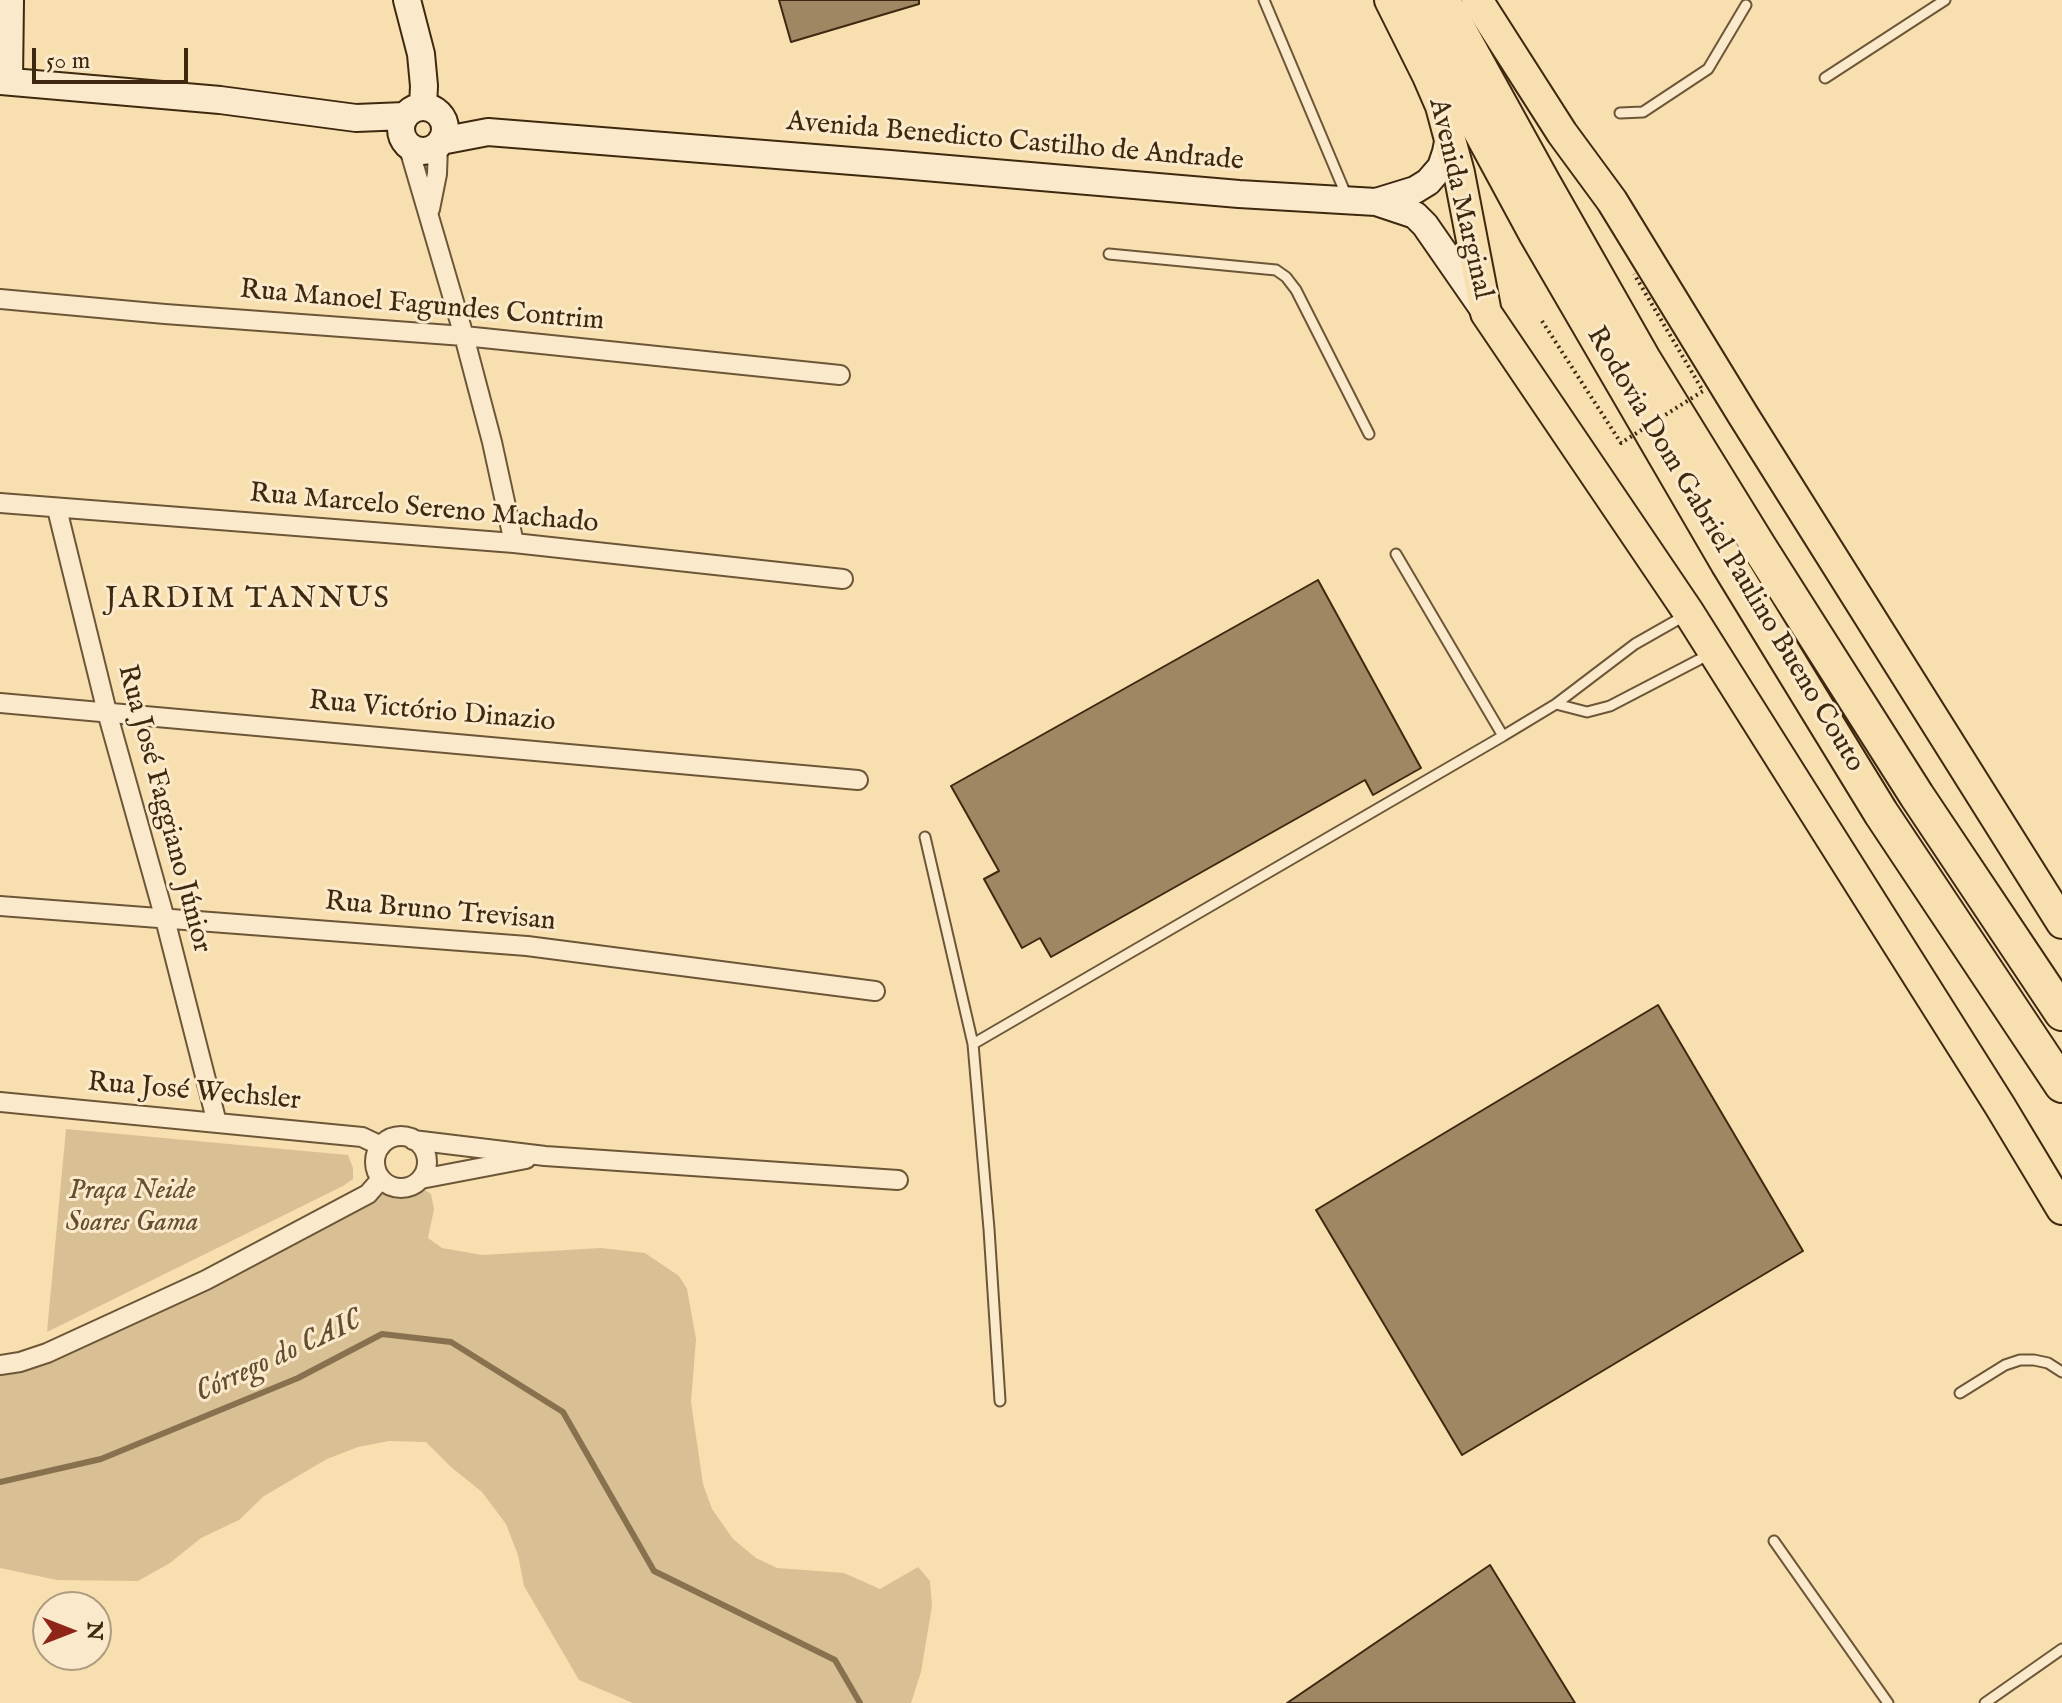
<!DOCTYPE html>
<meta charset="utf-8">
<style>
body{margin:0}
#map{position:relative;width:2062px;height:1703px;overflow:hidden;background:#f7dfaf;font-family:"IM FELL English",serif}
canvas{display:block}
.north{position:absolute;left:32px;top:1591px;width:80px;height:80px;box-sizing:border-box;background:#faeacb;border:2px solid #af9c80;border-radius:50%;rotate:90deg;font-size:22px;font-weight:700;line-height:32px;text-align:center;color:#3f2810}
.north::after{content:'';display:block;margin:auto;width:28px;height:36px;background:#8f2418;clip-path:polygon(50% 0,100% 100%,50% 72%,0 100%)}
.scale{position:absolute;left:32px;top:48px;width:156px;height:36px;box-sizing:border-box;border:4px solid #3f2810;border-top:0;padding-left:10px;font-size:24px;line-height:28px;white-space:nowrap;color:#3f2810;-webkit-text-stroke:6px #faeacb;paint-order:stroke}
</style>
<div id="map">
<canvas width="2062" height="1703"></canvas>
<div class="north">N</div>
<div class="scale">50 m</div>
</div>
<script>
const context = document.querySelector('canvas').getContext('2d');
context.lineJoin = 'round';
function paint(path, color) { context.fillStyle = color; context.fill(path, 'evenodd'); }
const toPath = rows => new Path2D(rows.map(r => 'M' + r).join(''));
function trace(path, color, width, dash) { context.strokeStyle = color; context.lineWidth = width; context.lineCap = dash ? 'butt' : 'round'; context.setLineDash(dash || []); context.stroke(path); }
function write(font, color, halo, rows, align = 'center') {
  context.font = font + ' "IM FELL English",serif'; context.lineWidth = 6; context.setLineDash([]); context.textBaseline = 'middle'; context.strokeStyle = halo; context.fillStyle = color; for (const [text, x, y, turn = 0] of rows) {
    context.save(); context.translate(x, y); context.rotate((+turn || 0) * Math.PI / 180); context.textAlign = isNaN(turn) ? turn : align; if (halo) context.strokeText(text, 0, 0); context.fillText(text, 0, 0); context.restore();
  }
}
paint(toPath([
 [66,1129,348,1155,353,1168,353,1179,343,1186,47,1332],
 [394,1182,413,1182,431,1194,434,1209,428,1238,442,1248,482,1255,601,1248,645,1253,679,1276,687,1289,696,1339,691,1402,703,1484,712,1509,733,1539,756,1558,777,1568,844,1573,880,1589,918,1567,930,1581,932,1606,921,1672,911,1703,633,1703,579,1680,524,1586,518,1555,506,1524,482,1492,451,1467,426,1442,389,1441,358,1447,327,1459,264,1496,239,1520,201,1538,170,1563,138,1581,57,1580,0,1568,0,1366,13,1363,77,1327,220,1285,277,1241,374,1190]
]), '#d8c094');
trace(toPath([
 [0,1482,101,1459,298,1378,382,1334,451,1342,563,1412,654,1571,835,1660,860,1703]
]), '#88714f', 6);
const building = toPath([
 [779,0,919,0,919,4,791,42,779,0],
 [1318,580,1421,768,1373,795,1365,780,1051,957,1040,938,1022,948,984,879,999,871,951,786,1318,580],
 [1658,1005,1803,1251,1462,1455,1316,1210,1658,1005],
 [1490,1565,1575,1703,1287,1703,1490,1565]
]);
paint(building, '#9f8763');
trace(building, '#3f2810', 2);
const service = toPath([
 [1264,0,1347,197],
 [1825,78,1945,0],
 [1620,113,1643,112,1708,69,1746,5],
 [1109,254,1276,270,1286,277,1296,290,1369,434],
 [1396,554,1503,736,1556,704,1635,644,1686,615],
 [1556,704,1587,712,1610,706,1710,654],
 [925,837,973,1044,1503,736],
 [973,1044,989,1229,1000,1401],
 [1960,1393,2005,1365,2020,1360,2034,1360,2048,1363,2062,1372],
 [1774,1541,1888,1703],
 [1985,1703,2062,1649]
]);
const minor = toPath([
 [408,145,464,336,492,442,514,543],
 [430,209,437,174,438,145],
 [0,299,165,314,464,336,840,375],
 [0,503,514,543,843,579],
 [57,509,107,712,165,919,217,1123],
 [0,703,858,780],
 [0,906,527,946,875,991],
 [0,1102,362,1137,381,1146],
 '375 1162a26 26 0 1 1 52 0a26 26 0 1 1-52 0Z',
 [413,1140,545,1156,898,1180],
 [421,1179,526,1159],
 [0,1365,20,1362,47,1353,206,1280,368,1194,381,1179]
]);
const secondary = toPath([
 [407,0,421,54,424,86,423,106],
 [0,81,220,100,356,118,405,116],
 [9,81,10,0],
 '401 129a22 22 0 1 1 44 0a22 22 0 1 1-44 0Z',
 [441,141,488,132,890,164,1239,194,1376,202,1415,215,1425,225,1484,310],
 [1376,202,1415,190,1428,182,1441,167,1446,152,1449,137]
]);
const primary = toPath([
 [1390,0,1428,76,1441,106,1459,173,1486,313,1689,613,2000,1106,2062,1209],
 [1477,0,1562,133,1612,201,1743,415,2062,923]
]);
const motorway = toPath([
 [1410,0,1536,233,1728,563,1881,813,2062,1085],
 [1442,0,1543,183,1643,359,1759,547,1917,796,2062,1013]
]);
trace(service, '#6d5638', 13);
trace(minor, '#6d5638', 22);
trace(secondary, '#3f2810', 30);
trace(primary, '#3f2810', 34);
trace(motorway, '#3f2810', 38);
trace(service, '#faeacb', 9);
trace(minor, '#faeacb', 18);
trace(secondary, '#faeacb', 26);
trace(primary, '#f7dfaf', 30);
trace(motorway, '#f7dfaf', 34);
trace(toPath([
 [1542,321,1621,443,1703,391,1634,274]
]), '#3f2810', 4, [2, 4]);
write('28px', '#3f2810', '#faeacb', [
 ["Avenida Benedicto Castilho de Andrade",1015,143,5],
 ["Avenida Marginal",1459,199,77],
 ["Rua Manoel Fagundes Contrim",422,307,5],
 ["Rua Marcelo Sereno Machado",424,510,5],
 ["Rodovia Dom Gabriel Paulino Bueno Couto",1724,550,59],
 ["Rua Victório Dinazio",432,713,5],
 ["Rua José Faggiano Júnior",163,809,75],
 ["Rua Bruno Trevisan",440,913,5],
 ["Rua José Wechsler",194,1093,5]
]);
write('italic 28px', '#654e31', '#faeacb', [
 ["Praça Neide",132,1192],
 ["Soares Gama",132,1224]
]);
context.letterSpacing = '2px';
write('30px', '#3f2810', '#faeacb', [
 ["JARDIM TANNUS",248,601]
]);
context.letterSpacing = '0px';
write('italic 30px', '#634c30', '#faeacb', [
 ["Córrego do CAIC",279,1358,-25]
]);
</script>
